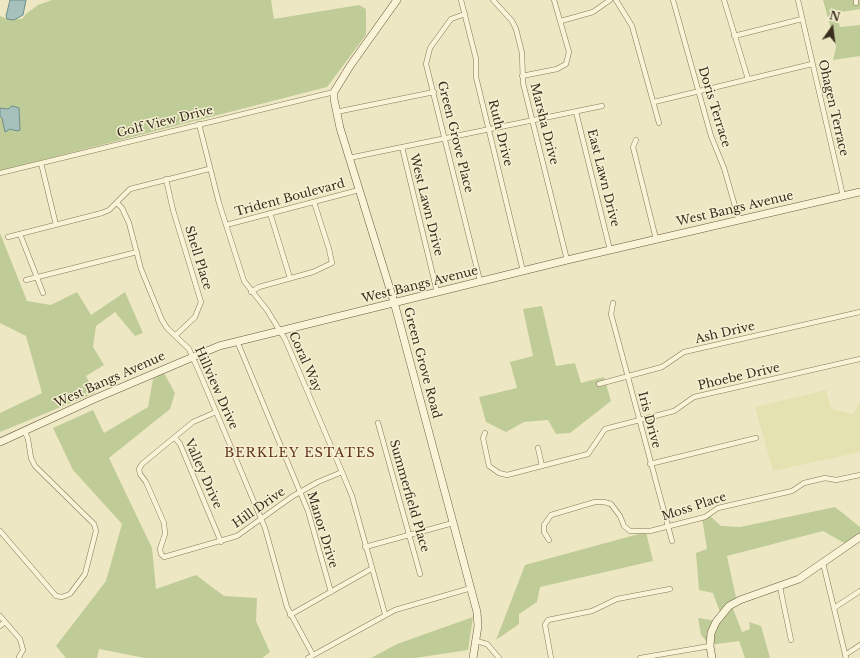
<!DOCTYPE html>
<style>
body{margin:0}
#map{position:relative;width:860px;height:658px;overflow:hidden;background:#eee7c3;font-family:"Libre Baskerville",serif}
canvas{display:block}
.north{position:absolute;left:812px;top:8px;width:40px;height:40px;-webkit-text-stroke:3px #f6f0d3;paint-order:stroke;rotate:14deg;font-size:11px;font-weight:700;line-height:16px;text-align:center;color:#392e1e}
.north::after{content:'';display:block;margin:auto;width:14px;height:18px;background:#392e1e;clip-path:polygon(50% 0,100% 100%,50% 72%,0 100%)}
</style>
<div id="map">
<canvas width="860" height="658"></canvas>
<div class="north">N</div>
</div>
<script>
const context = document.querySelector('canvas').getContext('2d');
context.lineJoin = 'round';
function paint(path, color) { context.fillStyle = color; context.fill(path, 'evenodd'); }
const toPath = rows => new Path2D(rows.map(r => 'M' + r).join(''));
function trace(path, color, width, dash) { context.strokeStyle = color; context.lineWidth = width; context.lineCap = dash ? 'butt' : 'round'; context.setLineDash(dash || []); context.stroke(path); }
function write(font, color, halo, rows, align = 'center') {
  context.font = font + ' "Libre Baskerville",serif'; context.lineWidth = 3; context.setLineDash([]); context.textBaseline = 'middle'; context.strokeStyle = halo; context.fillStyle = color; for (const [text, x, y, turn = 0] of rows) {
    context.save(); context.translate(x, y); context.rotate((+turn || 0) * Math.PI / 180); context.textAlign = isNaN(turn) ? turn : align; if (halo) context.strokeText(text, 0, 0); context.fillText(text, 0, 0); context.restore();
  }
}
paint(toPath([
 [826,390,831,409,853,414,860,402,860,452,773,471,755,407]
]), '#e4e2b1');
paint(toPath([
 [52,0,271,0,274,19,359,5,366,9,366,35,327,87,0,171,0,16,8,19,22,19,26,14,38,5],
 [823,0,860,0,860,9,836,13,840,27,860,25,860,56,833,60,836,47],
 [0,233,27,301,51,305,77,292,91,315,125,292,143,333,135,336,115,312,96,326,93,347,104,365,86,376,95,393,0,432,0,413,42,393,26,336,0,323],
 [542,306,556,366,575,363,581,383,604,377,611,401,570,433,556,434,548,420,524,422,506,432,486,422,479,397,517,388,510,362,533,356,523,309],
 [164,373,175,393,170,409,109,458,152,548,156,589,196,575,224,596,257,598,256,621,270,652,262,658,145,658,99,649,97,658,66,658,56,646,106,581,122,524,73,470,53,428,93,410,104,433,148,407,153,379],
 [835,507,860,527,860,535,846,544,823,531,727,556,737,602,732,606,742,632,750,629,749,622,761,626,770,658,745,658,739,641,710,645,701,635,698,618,718,621,721,615,713,593,699,590,696,553,707,549,702,518,709,515,721,526,740,527],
 [646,532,653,561,540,587,537,602,519,614,519,624,496,640,525,565],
 [473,617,468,650,415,658,371,658,397,644]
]), '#c0cc97');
const water = toPath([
 [10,0,26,0,23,15,14,20,7,19,6,16,10,0],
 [12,106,19,108,20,130,17,131,10,129,5,132,2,118,0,116,0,108,8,109,12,106]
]);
paint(water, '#a6c1bc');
trace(water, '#6c8f8b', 1);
const street = toPath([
 [461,0,476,59,476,77,523,271],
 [493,0,512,21,516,29,522,53,523,83,567,260],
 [616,0,632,26,659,123],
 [673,0,711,136,724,168,739,220],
 [724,0,748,79],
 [798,0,843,196],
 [856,3,856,0],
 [465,14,451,19,430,48,426,64,480,281],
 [561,21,593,12,610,0],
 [734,36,802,19],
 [522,76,557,69,566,64,569,52,554,0],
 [654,102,812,64],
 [336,112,434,92],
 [576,112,610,250],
 [199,124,219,203,244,281,267,310,285,339,342,472,352,496,385,614],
 [636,140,633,147,656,239],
 [402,147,437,292],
 [349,158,602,106],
 [41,163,56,225],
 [0,173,334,92],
 [166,179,173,210,201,302,195,317,176,335],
 [117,203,122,208,129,223,141,269,162,320,167,328,189,349,201,376,265,528,287,607,313,655],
 [270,213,290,278],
 [226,225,359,190],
 [20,234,43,293],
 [8,237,102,213,109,210,130,189,209,169],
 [26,280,137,252],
 [251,292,259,287,313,272,332,263,329,249,314,202],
 [613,303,611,314,672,541],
 [237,341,308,511,331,592],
 [599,384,662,367,684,352,860,312],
 [216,412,193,422,142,464,139,469,140,474,146,482,164,523,165,534,160,549,161,554,164,557,237,536,293,496,318,482,342,472],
 [378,423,420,574],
 [485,433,483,438,489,466,499,473,507,475,588,454,605,429,674,411,694,397,860,359],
 [175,438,180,444,221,542],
 [538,448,542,466],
 [650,464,756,438],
 [0,531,56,596,62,597,70,594,85,574,96,531,94,524,35,466,31,458,28,439,24,430],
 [549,540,544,532,544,525,551,515,595,502,604,502,611,504,620,516,624,526,630,531,650,531,705,517,718,508,792,491,804,483,825,478,836,480,860,475],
 [365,547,453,523],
 [823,563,846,658],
 [780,587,791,640],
 [834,608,860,591],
 [290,615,371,569],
 [0,616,20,639,23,650,19,657],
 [0,626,5,622],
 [476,641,487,644,499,658],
 [845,655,860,645],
 [308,658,395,610,471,588],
 [551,658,545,625,548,620,592,611,617,599,670,589],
 [640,658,710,646]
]);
const secondary = toPath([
 [397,0,350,66,334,92,334,99,340,128,394,302,477,612,478,626,473,658],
 [0,442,94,399,219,346,567,260,860,192],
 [712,658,710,646,711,633,716,622,729,606,740,600,799,579,860,537]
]);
trace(street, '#89785a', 5.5);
trace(secondary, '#6a593d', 8);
trace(street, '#f9f3d7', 4.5);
trace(secondary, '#f9f3d7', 7);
write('12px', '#392e1e', '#f6f0d3', [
 ["Doris Terrace",714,107,73],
 ["Ohagen Terrace",833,108,77],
 ["Golf View Drive",165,122,-14],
 ["Marsha Drive",544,124,76],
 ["Ruth Drive",500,133,76],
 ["Green Grove Place",455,137,76],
 ["East Lawn Drive",603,178,76],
 ["Trident Boulevard",290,198,-15],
 ["West Lawn Drive",426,205,76],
 ["West Bangs Avenue",735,209,-13],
 ["Shell Place",198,258,73],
 ["West Bangs Avenue",420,285,-14],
 ["Ash Drive",725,333,-13],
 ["Coral Way",305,362,66],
 ["Green Grove Road",422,363,75],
 ["Phoebe Drive",739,377,-13],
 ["West Bangs Avenue",110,380,-24],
 ["Hillview Drive",216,388,66],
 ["Iris Drive",649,420,75],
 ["Valley Drive",203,474,66],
 ["Summerfield Place",409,496,74],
 ["Moss Place",694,507,-18],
 ["Hill Drive",259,508,-35],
 ["Manor Drive",322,530,73]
]);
context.letterSpacing = '1px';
write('13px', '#65351d', '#f6f0d3', [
 ["BERKLEY ESTATES",300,453]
]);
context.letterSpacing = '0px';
</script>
